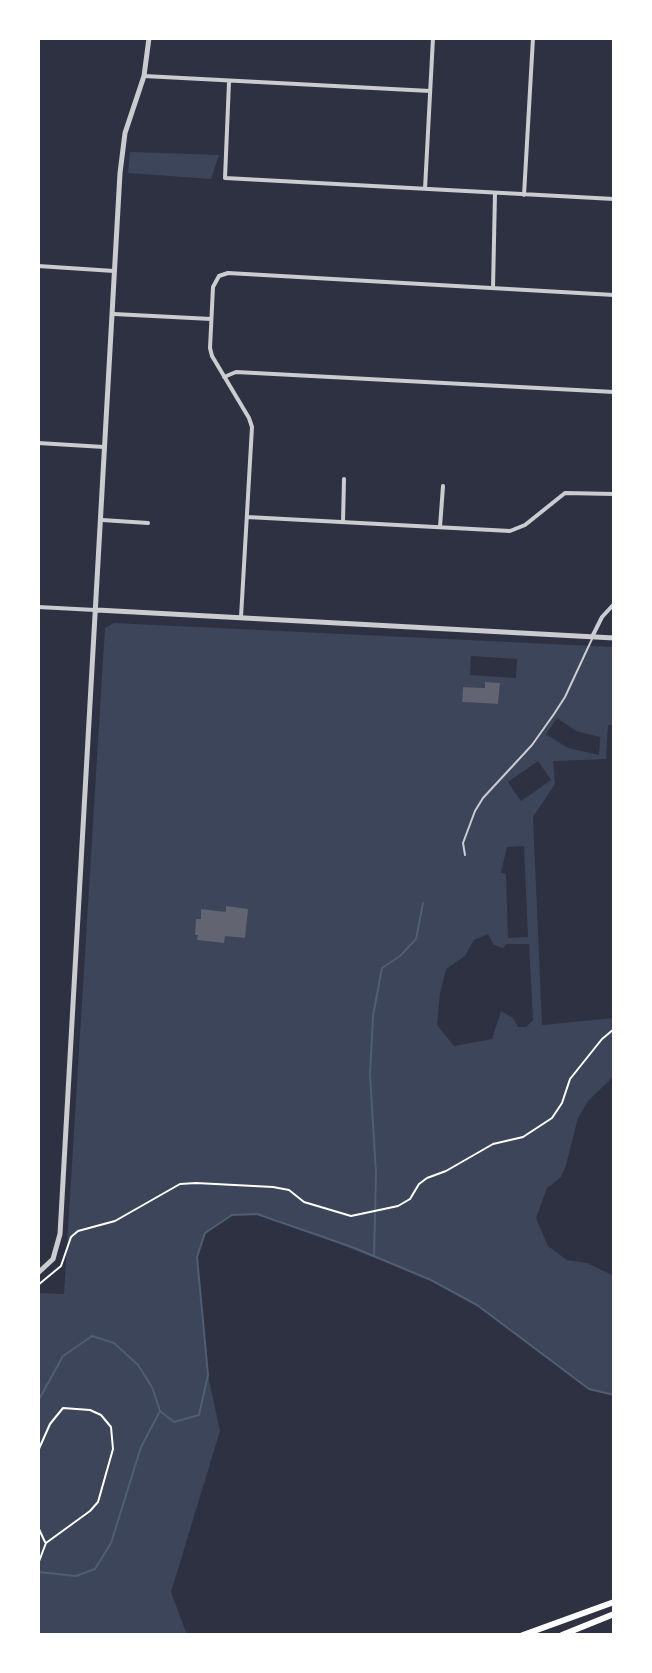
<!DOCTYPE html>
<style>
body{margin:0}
#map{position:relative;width:652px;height:1673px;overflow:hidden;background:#2d3142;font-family:"DejaVu Sans",sans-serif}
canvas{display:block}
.frame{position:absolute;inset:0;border:40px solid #fff;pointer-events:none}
</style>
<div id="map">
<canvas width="652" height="1673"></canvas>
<div class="frame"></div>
</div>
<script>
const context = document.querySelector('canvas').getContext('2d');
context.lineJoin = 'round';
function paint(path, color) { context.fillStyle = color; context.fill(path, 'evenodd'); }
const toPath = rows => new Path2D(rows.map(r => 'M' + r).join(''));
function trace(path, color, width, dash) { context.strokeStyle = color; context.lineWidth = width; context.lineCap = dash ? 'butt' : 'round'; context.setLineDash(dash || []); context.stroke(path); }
paint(toPath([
 [130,152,134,152,219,155,211,179,128,173],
 [114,623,614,647,614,725,608,725,606,759,553,761,555,784,533,817,542,1025,614,1018,614,1076,589,1100,578,1118,566,1165,561,1177,547,1188,536,1218,548,1246,567,1260,587,1263,614,1276,614,1395,589,1389,477,1305,431,1280,278,1220,257,1214,232,1215,205,1233,197,1257,208,1375,220,1431,171,1592,187,1635,38,1635,38,1293,64,1294,105,628],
 [471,656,517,659,516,678,470,675],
 [499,683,498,704,462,702,463,687,485,688],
 [557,718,576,731,600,737,599,755,568,748,546,734],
 [538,761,551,780,521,801,508,782],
 [524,846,528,937,508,938,506,874,501,873,507,847],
 [488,934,494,945,503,948,506,944,529,944,533,1020,526,1027,518,1027,513,1018,501,1011,492,1039,454,1046,437,1025,440,993,446,969,465,956,474,940]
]), '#3c4559');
trace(toPath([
 [374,1256,376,1173,370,1074,373,1016,382,968,400,956,416,939,423,903],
 [38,1401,63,1356,92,1336,114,1343,138,1365,152,1387,160,1411,174,1422,199,1415,208,1375,197,1257,205,1233,232,1215,257,1214,352,1247,431,1280,477,1305,589,1389,614,1395],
 [38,1572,76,1576,95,1569,111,1543,141,1447,160,1411]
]), '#4f5d75', 2);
paint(toPath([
 [485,682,500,683,498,704,462,702,463,687,485,688],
 [226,906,248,909,245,938,225,936,224,943,197,940,198,935,195,935,196,919,201,919,201,909,226,912]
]), '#626471');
trace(toPath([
 [38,1285,61,1266,71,1237,78,1231,115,1221,180,1184,196,1183,273,1187,289,1190,304,1202,351,1216,398,1206,410,1199,419,1184,427,1178,446,1171,493,1144,523,1137,552,1118,562,1103,570,1079,602,1039,614,1029],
 [38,1451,50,1424,63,1408,90,1410,101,1415,111,1427,113,1449,98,1502,90,1511,46,1543,38,1564],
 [38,1527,45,1542]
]), '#fff', 2);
trace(toPath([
 [465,855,463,843,475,811,483,798,532,745,554,714,565,697,592,639]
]), '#caccd0', 2);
trace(toPath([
 [144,76,430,91],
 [229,82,225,178,614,199],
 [425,189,433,38],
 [524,195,533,38],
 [38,266,114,271],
 [493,288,495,193],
 [114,314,211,319],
 [224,377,236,372,614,392],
 [38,443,104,447],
 [247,517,510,531,525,525,565,493,614,494],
 [102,520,148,523],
 [343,522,344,479],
 [440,527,443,486],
 [38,607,95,610],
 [241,617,252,427,249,418,212,356,210,348,213,287,219,276,228,273,614,295],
 [592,637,602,617,614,604]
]), '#caccd0', 4);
trace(toPath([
 [97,610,614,638],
 [38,1273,53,1259,60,1234,120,173,125,133,144,76,149,38]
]), '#caccd0', 5);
trace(toPath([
 [523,1635,614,1602],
 [562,1635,614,1614]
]), '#fff', 6);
</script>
